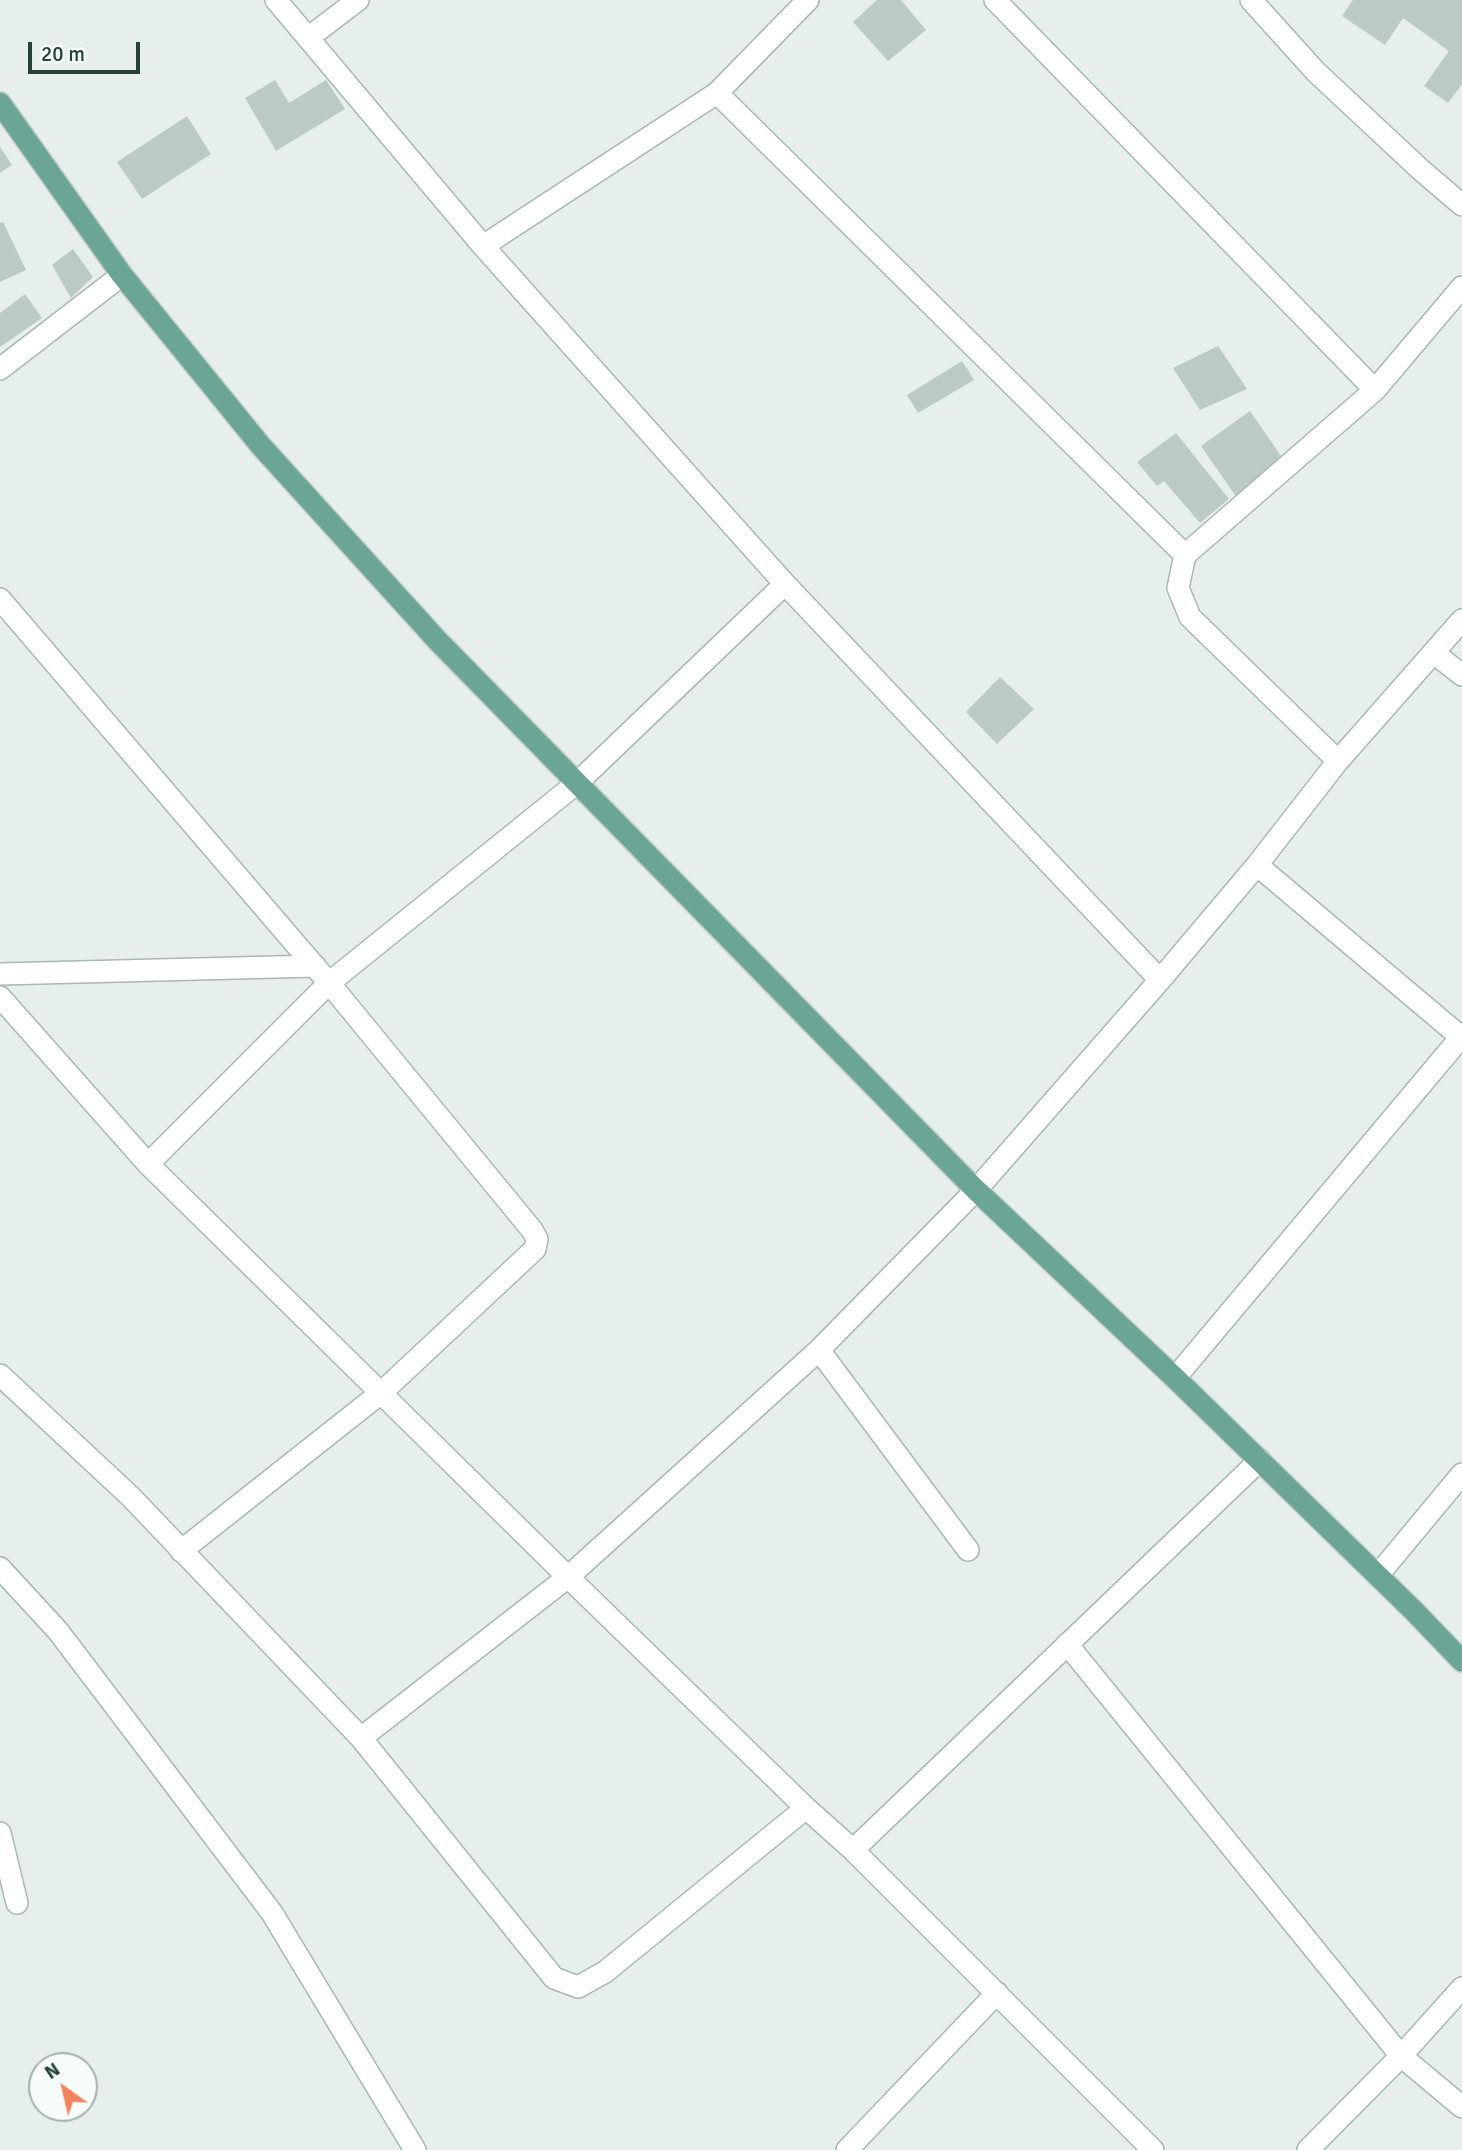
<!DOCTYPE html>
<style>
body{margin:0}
#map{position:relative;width:1462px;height:2150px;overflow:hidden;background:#e6efeb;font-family:Signika,sans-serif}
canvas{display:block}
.north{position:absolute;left:28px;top:2052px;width:70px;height:70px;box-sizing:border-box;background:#f7fbf9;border:2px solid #a3b1ad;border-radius:50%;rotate:326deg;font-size:19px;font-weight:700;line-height:28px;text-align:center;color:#24423a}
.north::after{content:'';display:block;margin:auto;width:24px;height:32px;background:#f4845f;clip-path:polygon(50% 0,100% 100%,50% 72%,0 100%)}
.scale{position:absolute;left:28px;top:42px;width:112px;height:32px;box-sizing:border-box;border:4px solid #24423a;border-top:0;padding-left:9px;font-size:21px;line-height:24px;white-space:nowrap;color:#24423a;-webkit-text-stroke:5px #f7fbf9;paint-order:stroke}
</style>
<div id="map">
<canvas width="1462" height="2150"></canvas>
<div class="north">N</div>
<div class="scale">20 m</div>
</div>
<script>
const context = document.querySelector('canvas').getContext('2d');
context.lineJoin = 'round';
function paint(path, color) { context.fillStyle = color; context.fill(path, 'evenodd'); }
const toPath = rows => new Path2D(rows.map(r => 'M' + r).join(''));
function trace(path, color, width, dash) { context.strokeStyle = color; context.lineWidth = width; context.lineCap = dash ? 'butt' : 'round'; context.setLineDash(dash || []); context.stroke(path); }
paint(toPath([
 [877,0,901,0,926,30,888,61,853,22],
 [1353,0,1462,0,1462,84,1448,103,1424,86,1449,51,1403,18,1385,45,1342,16],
 [275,80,289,103,326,80,345,109,276,151,245,98],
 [187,116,211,154,142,199,117,162],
 [0,147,12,165,0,173],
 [3,222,26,270,0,282,0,223],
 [73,249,93,277,71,298,52,265],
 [25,294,42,318,0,347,0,313],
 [1218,346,1247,389,1200,410,1173,368],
 [962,361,974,380,918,413,907,395],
 [1250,411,1281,456,1237,498,1201,446],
 [1176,433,1229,499,1200,523,1164,481,1157,486,1137,462],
 [1000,677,1034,709,997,744,966,712]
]), '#bbcac4');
const minor = toPath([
 [276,0,483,246,785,584,1160,980],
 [1251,0,1316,72,1421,170,1462,205],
 [308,38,358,0],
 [717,93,1185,555,1375,390,995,0],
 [483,246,717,93,808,0],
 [0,369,122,275],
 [1375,390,1462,287],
 [1185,555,1178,588,1190,617,1338,761],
 [0,599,329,983,577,783,785,584],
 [1434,653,1462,675],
 [1257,865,1462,1038],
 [0,974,315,966],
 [0,997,148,1164,568,1577,806,1808,853,1850,1153,2150],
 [148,1164,329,983,532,1230,537,1239,535,1249,382,1392,181,1551],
 [819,1350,968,1550],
 [0,1375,130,1496,361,1738,554,1978,578,1987,605,1972,806,1808],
 [1175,1378,1461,1037],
 [0,1568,58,1631,272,1913,415,2150],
 [1378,1575,1462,1474],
 [1067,1644,1401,2056,1462,2107],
 [361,1738,568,1577,819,1350,976,1190,1160,980,1257,865,1338,761,1462,620],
 [0,1833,17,1903],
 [853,1850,1260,1460],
 [847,2150,997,1993],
 [1308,2150,1401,2056,1462,1988]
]);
const major = toPath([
 [0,103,122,275,261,446,437,640,976,1190,1175,1378,1414,1611,1462,1661]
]);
trace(minor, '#a8b8b2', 24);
trace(major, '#c2cac8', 24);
trace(minor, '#fff', 21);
trace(major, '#6aa596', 21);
</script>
